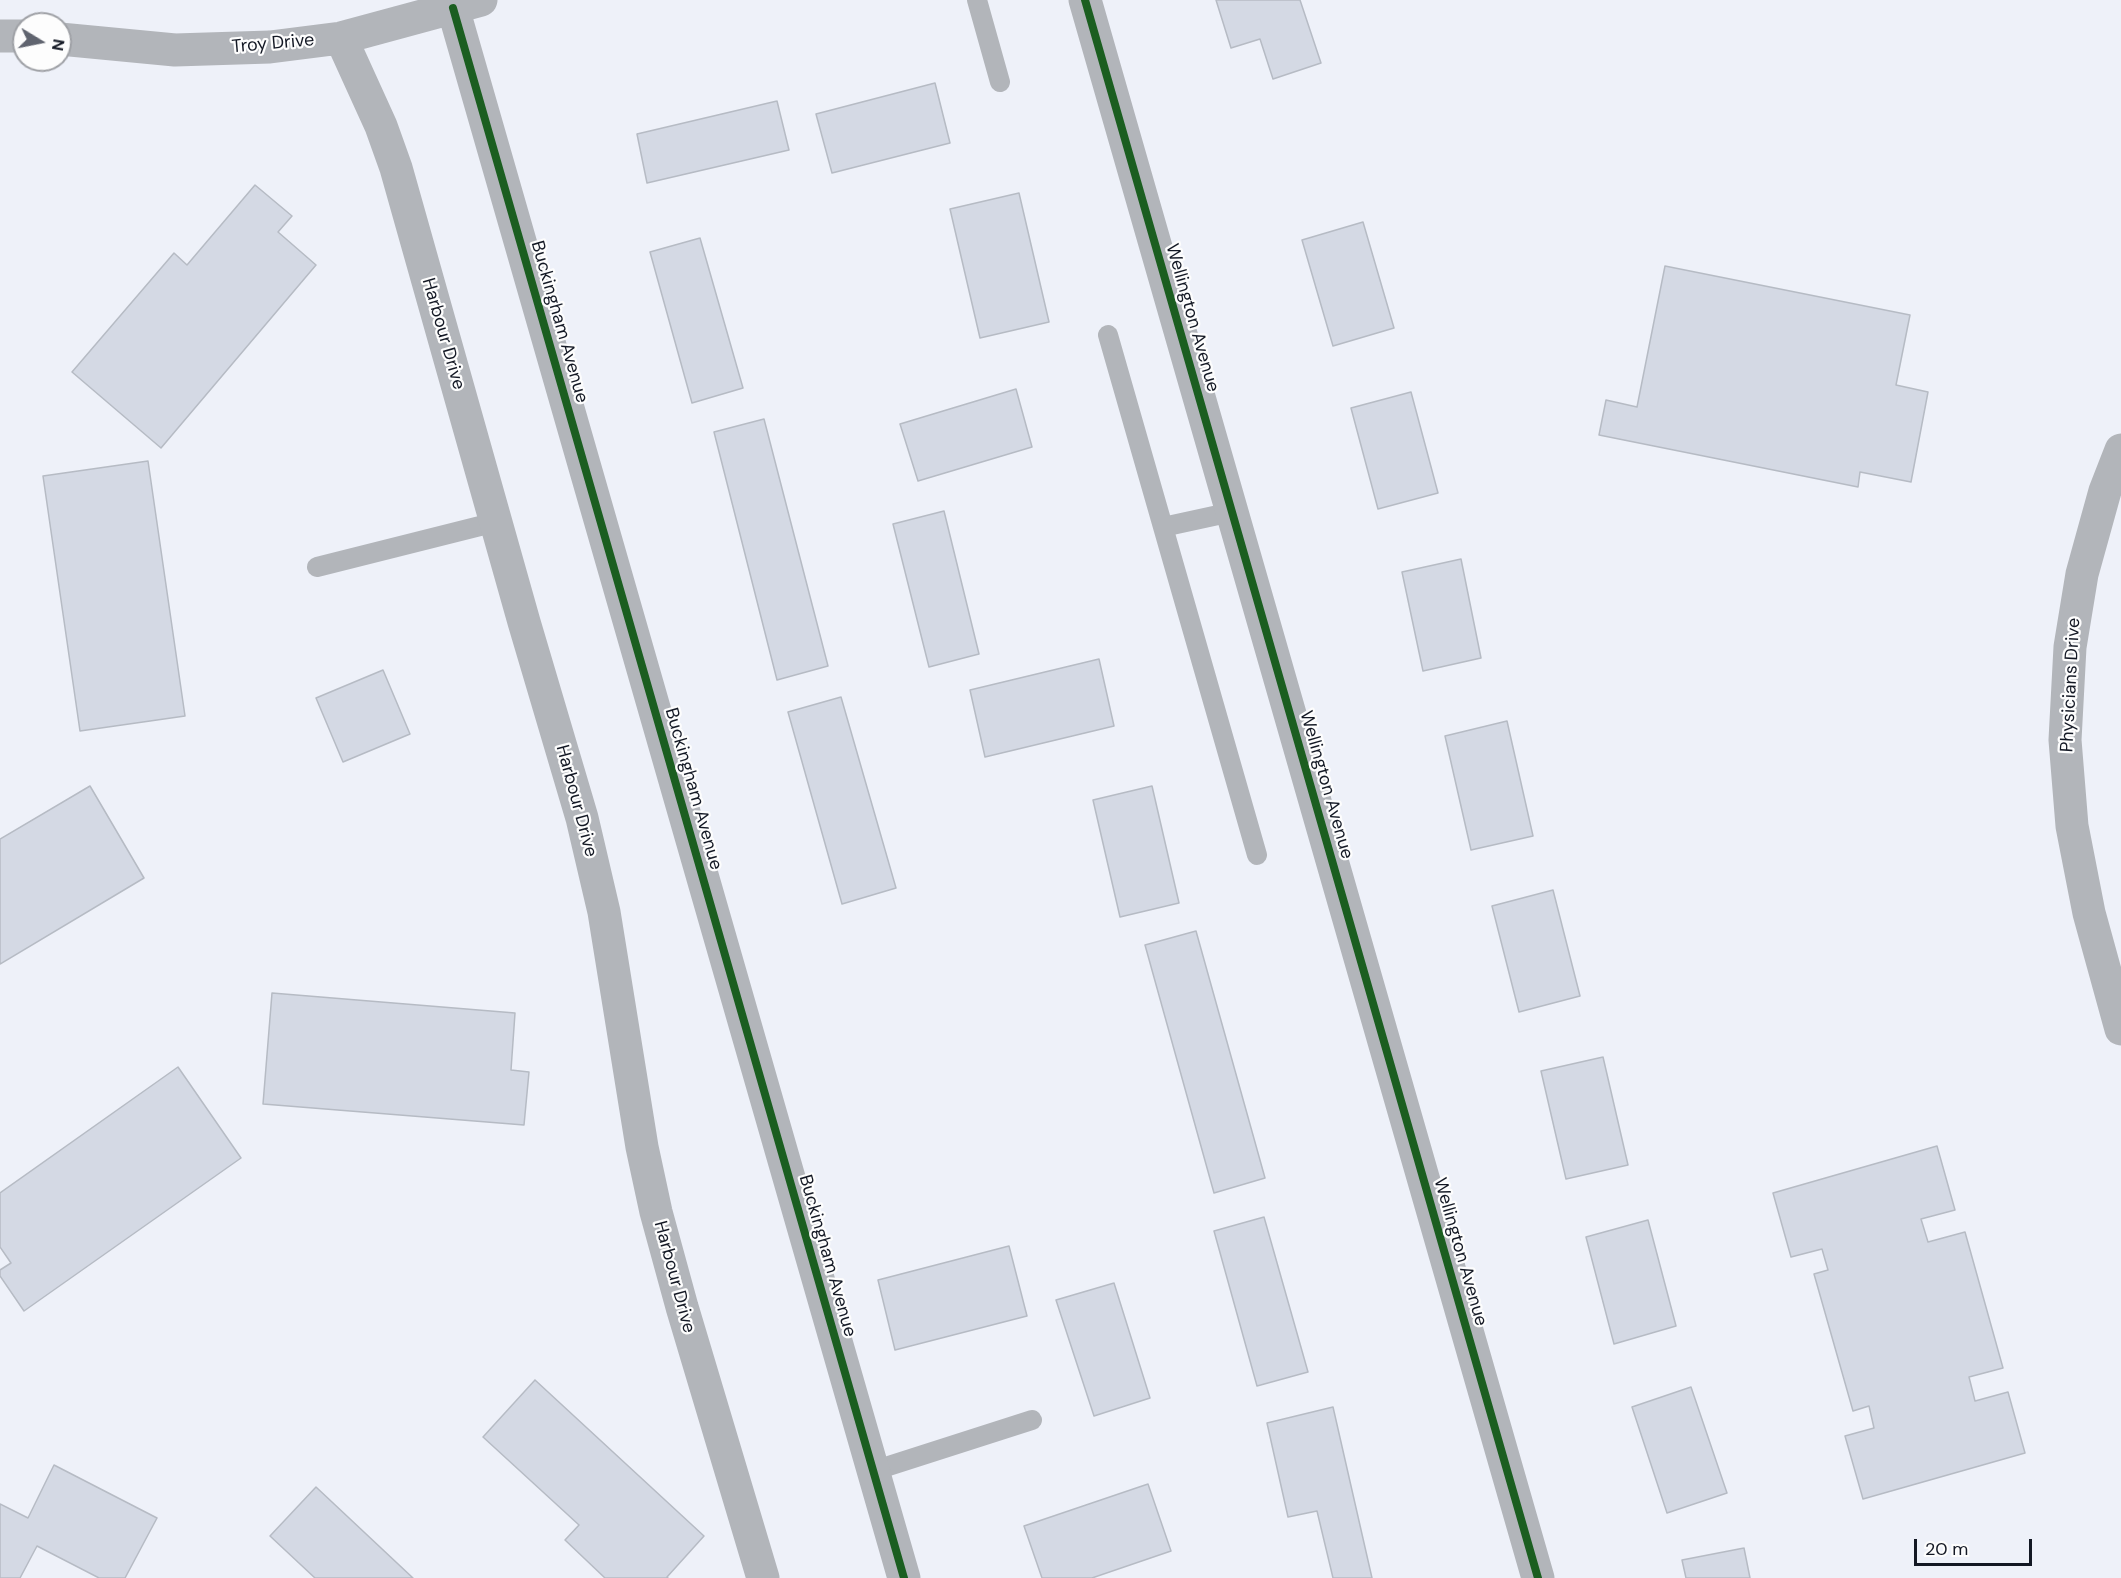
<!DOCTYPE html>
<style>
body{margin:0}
#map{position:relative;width:2121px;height:1578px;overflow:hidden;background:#eef1f9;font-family:"DM Sans",sans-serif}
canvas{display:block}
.north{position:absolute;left:12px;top:12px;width:60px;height:60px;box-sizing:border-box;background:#fdfdfd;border:2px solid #9fa1a6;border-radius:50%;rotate:100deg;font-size:16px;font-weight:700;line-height:24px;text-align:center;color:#131824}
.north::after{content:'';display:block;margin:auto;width:21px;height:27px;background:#60646f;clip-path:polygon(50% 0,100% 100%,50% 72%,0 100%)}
.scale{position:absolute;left:1914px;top:1539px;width:118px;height:27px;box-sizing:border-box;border:3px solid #131824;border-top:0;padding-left:8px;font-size:18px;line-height:21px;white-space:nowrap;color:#131824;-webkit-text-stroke:4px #fdfdfd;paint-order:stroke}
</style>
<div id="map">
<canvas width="2121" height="1578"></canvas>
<div class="north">N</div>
<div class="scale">20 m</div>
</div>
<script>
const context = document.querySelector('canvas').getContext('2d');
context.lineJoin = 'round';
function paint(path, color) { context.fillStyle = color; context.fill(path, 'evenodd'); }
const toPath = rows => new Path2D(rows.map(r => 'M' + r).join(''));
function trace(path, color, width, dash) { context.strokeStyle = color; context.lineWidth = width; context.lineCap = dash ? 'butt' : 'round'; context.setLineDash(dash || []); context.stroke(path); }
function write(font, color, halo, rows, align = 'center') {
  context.font = font + ' "DM Sans",sans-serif'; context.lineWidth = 4.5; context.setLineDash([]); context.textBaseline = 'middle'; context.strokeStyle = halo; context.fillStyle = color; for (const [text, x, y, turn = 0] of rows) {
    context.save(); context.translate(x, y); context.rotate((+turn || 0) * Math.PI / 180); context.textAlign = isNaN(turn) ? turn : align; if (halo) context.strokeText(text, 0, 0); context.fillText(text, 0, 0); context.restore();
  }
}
const building = toPath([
 [1216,0,1300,0,1321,63,1273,79,1260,39,1231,48,1216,0],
 [935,83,950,143,832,173,816,114,935,83],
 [777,101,789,150,647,183,637,134,777,101],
 [255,185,292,216,278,232,316,265,161,448,72,372,174,253,187,265,255,185],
 [1019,193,1049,322,980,338,950,209,1019,193],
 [1363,222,1394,328,1333,346,1302,240,1363,222],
 [700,238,743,388,692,403,650,252,700,238],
 [1665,266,1910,315,1896,385,1928,392,1911,482,1860,472,1858,487,1599,435,1606,400,1637,407,1665,266],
 [1016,389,1032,447,918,481,900,424,1016,389],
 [1411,392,1438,493,1378,509,1351,408,1411,392],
 [764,419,828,666,777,680,714,432,764,419],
 [148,461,185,716,80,731,43,476,148,461],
 [944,511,979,654,929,667,893,524,944,511],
 [1461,559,1481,658,1423,671,1402,572,1461,559],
 [1099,659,1114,726,985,757,970,690,1099,659],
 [383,670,410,734,343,762,316,698,383,670],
 [841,697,896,888,842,904,788,712,841,697],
 [1507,721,1533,836,1471,850,1445,736,1507,721],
 [90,786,144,878,0,964,0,839,90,786],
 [1152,786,1179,903,1120,917,1093,800,1152,786],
 [1553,890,1580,996,1519,1012,1492,906,1553,890],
 [1196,931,1265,1178,1214,1193,1145,945,1196,931],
 [272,993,515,1013,511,1070,529,1072,524,1125,263,1104,272,993],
 [1603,1057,1628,1165,1566,1179,1541,1071,1603,1057],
 [178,1067,241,1158,24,1311,0,1276,0,1270,11,1263,0,1247,0,1193,178,1067],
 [1937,1146,1955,1210,1921,1219,1928,1242,1965,1232,2003,1368,1969,1377,1975,1401,2008,1392,2025,1453,1863,1499,1845,1436,1874,1428,1869,1406,1853,1411,1814,1274,1828,1270,1822,1249,1791,1257,1773,1193,1937,1146],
 [1264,1217,1308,1372,1257,1386,1214,1231,1264,1217],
 [1648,1220,1676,1326,1614,1344,1586,1237,1648,1220],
 [1009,1246,1027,1316,895,1350,878,1280,1009,1246],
 [1114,1283,1150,1398,1094,1416,1056,1300,1114,1283],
 [535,1380,704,1536,667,1577,668,1578,605,1578,565,1540,579,1525,483,1437,535,1380],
 [1691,1387,1727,1493,1667,1513,1632,1407,1691,1387],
 [1333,1407,1372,1578,1333,1578,1317,1511,1288,1517,1267,1423,1333,1407],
 [54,1465,157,1518,125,1578,99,1578,37,1546,20,1578,0,1578,0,1504,28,1518,54,1465],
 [1148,1484,1171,1551,1092,1578,1042,1578,1024,1526,1148,1484],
 [316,1487,413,1578,315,1578,270,1536,316,1487],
 [1744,1548,1750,1578,1686,1578,1682,1560,1744,1548]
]);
paint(building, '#d4d9e4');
trace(building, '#b6bbc4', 1.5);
trace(toPath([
 [977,0,1000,82],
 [1108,335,1257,855],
 [1163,527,1232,512],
 [317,567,496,522],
 [873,1471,1032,1420]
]), '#b2b5ba', 20);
trace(toPath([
 [453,8,904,1578],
 [0,36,24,36],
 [341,38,381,126,396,168,524,622,582,818,604,912,642,1147,656,1212,682,1307,763,1578],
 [60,39,175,50,270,47,341,38,481,0],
 [2121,450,2105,491,2082,574,2070,647,2065,740,2072,826,2089,913,2121,1029]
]), '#b2b5ba', 33);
trace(toPath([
 [1085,0,1538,1578]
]), '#b2b5ba', 33);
trace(toPath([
 [1085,0,1538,1578],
 [453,8,904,1578]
]), '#1b5e20', 8);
write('18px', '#131824', '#fdfdfd', [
 ["Troy Drive",273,44,-5],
 ["Wellington Avenue",1192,318,74],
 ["Buckingham Avenue",559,322,74],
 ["Harbour Drive",443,334,74],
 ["Physicians Drive",2071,685,-87],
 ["Wellington Avenue",1326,785,74],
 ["Buckingham Avenue",693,789,74],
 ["Harbour Drive",576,801,75],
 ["Wellington Avenue",1460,1252,74],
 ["Buckingham Avenue",827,1256,74],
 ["Harbour Drive",674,1277,75]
]);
</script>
